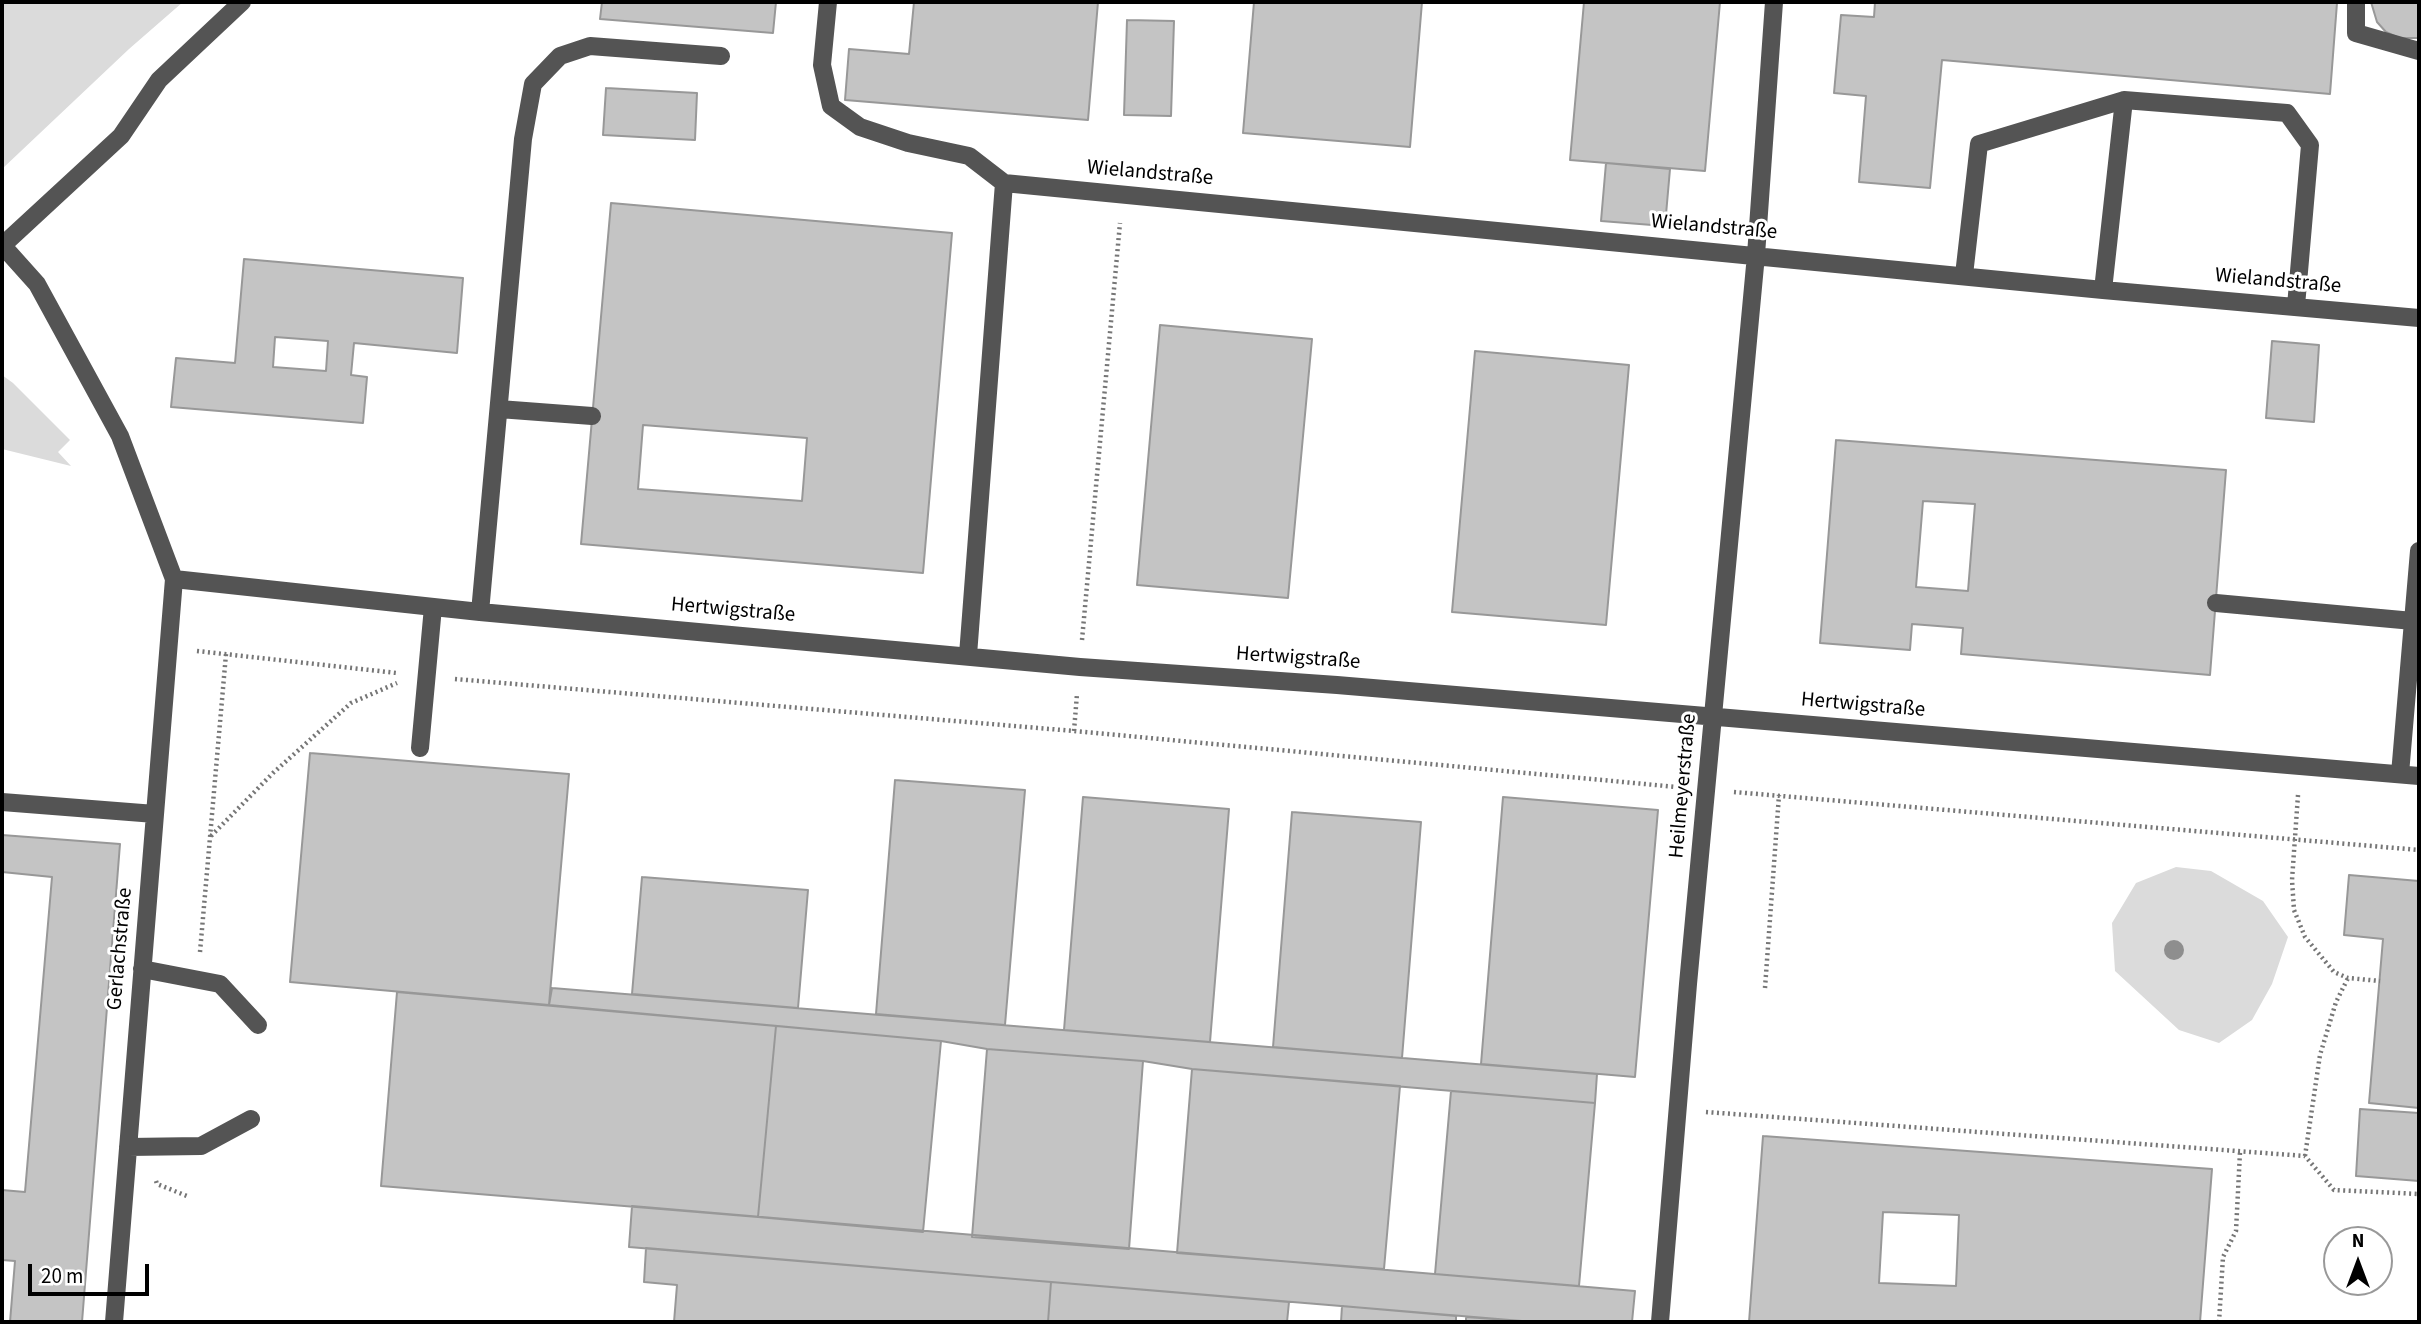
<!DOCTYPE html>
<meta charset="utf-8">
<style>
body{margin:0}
#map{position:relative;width:2421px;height:1324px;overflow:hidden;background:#fff;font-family:"Source Sans 3",sans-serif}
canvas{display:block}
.frame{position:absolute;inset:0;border:4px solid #000;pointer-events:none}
.north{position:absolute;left:2323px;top:1226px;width:70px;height:70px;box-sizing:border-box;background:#fff;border:2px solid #999;border-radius:50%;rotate:0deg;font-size:19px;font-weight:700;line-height:28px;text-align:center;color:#000}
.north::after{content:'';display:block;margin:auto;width:24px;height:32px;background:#000;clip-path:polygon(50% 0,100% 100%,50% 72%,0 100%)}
.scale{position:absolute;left:28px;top:1264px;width:121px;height:32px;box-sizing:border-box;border:4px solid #000;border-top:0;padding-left:9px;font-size:21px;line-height:24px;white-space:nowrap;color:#000;-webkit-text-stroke:5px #fff;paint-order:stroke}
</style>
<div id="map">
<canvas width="2421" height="1324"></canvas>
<div class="frame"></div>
<div class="north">N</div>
<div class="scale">20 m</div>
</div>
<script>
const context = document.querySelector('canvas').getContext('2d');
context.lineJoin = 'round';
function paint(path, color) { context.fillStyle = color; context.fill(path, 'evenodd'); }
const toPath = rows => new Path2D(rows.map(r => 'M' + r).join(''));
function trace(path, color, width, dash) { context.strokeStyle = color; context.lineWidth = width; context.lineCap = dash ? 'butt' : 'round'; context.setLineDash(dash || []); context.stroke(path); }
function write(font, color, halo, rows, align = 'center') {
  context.font = font + ' "Source Sans 3",sans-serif'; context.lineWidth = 6; context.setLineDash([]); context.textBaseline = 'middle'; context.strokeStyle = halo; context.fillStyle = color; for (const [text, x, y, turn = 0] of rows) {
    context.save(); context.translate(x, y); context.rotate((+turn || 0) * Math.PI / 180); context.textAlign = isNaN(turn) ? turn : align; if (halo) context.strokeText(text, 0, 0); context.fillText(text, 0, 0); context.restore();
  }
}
paint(toPath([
 [2,2,183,2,129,49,2,169],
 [2,375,13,383,70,440,58,452,71,466,2,449],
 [2176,867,2211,871,2263,901,2288,937,2272,984,2252,1020,2219,1043,2179,1030,2115,971,2112,923,2136,883]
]), '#dbdbdb');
const building = toPath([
 [602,2,776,2,773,33,600,19,602,2],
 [914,2,1098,2,1088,120,845,100,849,49,909,54,914,2],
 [1254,2,1422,2,1410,147,1243,133,1254,2],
 [1584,2,1720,2,1705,171,1570,160,1584,2],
 [1875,2,2337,3,2330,94,1942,60,1930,188,1859,182,1866,96,1834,93,1841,15,1874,17,1875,2],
 [2371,2,2419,2,2419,38,2399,38,2386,32,2377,22,2371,2],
 [1127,20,1174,21,1171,116,1124,115,1127,20],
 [606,88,697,93,695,140,603,135,606,88],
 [1606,163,1670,169,1665,226,1601,221,1606,163],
 [611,203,952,233,923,573,581,544,611,203],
 [643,425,807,438,802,501,638,489,643,425],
 [244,259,463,278,457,353,354,343,351,375,367,377,363,423,171,407,176,358,235,363,244,259],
 [275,337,328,341,326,371,273,367,275,337],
 [1160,325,1312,339,1288,598,1137,585,1160,325],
 [2272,341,2319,345,2314,422,2266,418,2272,341],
 [1475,351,1629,365,1606,625,1452,612,1475,351],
 [1836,440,2226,470,2210,675,1961,654,1963,628,1912,624,1910,650,1820,643,1836,440],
 [1923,501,1975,504,1968,591,1916,587,1923,501],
 [310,753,569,774,549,1005,290,982,310,753],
 [895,780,1025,790,1005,1025,876,1014,895,780],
 [1083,797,1229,809,1210,1042,1064,1030,1083,797],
 [1503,797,1658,810,1635,1077,1481,1064,1503,797],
 [1292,812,1421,822,1402,1058,1273,1047,1292,812],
 [2,835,120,844,82,1322,10,1322,15,1261,2,1260,2,1190,25,1192,52,877,2,872,2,835],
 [2349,875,2419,881,2419,1108,2369,1103,2383,939,2344,935,2349,875],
 [642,877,808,890,798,1008,632,994,642,877],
 [552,988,1597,1074,1595,1103,1192,1069,1143,1061,987,1049,941,1041,549,1005,552,988],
 [397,992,776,1026,758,1217,381,1186,397,992],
 [776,1026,941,1041,923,1232,758,1217,776,1026],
 [987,1049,1143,1061,1129,1249,972,1237,987,1049],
 [1192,1069,1400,1086,1384,1269,1177,1253,1192,1069],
 [1451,1091,1595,1103,1579,1286,1435,1274,1451,1091],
 [2360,1109,2419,1113,2419,1181,2356,1176,2360,1109],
 [1763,1136,2212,1169,2200,1322,1749,1322,1763,1136],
 [1883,1212,1959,1215,1956,1286,1879,1283,1883,1212],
 [632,1206,1635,1291,1632,1322,1534,1322,629,1247,632,1206],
 [646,1248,1051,1282,1048,1322,674,1322,677,1285,644,1282,646,1248],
 [1051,1282,1289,1302,1287,1322,1048,1322,1051,1282],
 [1342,1306,1456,1316,1456,1322,1341,1322,1342,1306],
 [1466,1317,1534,1322,1466,1322,1466,1317]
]);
paint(building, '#c4c4c4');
trace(building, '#989898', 2);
trace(toPath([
 [1082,640,1120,223],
 [197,651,397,673],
 [455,679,1074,731,1677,787],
 [1074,731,1077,694],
 [1734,792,2419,850],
 [2298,795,2292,880,2294,910,2305,937,2334,972,2348,978,2380,981],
 [211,836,273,773,351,703,397,683],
 [200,952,226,654],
 [1765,988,1779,795],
 [1706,1112,2305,1156,2334,1190,2419,1194],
 [2305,1156,2320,1055,2336,1002,2348,978],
 [156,1181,157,1184,187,1196],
 [2219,1322,2223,1257,2236,1231,2240,1152]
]), '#767676', 4.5, [2, 3.5]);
trace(toPath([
 [828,2,822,65,831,106,860,127,908,143,969,156,1004,183],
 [2356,2,2356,33,2419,51],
 [2124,100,2287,113,2310,145,2296,306],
 [1004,183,2103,290,2419,318],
 [2,246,121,136,159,80,242,2],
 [3,246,37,284,120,436,174,579,114,1322],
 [1964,275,1979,144,2124,100,2103,290],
 [499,409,592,416],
 [174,579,480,612,1080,667,1337,685,2419,776],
 [2216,603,2413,621],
 [480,612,523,139,533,84,560,56,590,46,721,56],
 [968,655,1004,183],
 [420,748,433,607],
 [2400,774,2419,551],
 [2,802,155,814],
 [142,969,220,984,258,1025],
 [128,1147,201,1146,251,1119],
 [1660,1322,1688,984,1756,255,1774,2]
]), '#545454', 18);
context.fillStyle = '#8e8e8e';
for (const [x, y] of [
 [2174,950]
]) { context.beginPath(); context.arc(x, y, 10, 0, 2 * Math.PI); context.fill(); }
write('21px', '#000', '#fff', [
 ["Wielandstraße",1150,174,5],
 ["Wielandstraße",1714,228,5],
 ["Wielandstraße",2278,282,5],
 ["Hertwigstraße",733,611,5],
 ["Hertwigstraße",1298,659,4],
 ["Hertwigstraße",1863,706,5],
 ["Heilmeyerstraße",1684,786,-85],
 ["Gerlachstraße",121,949,-85]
]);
</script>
